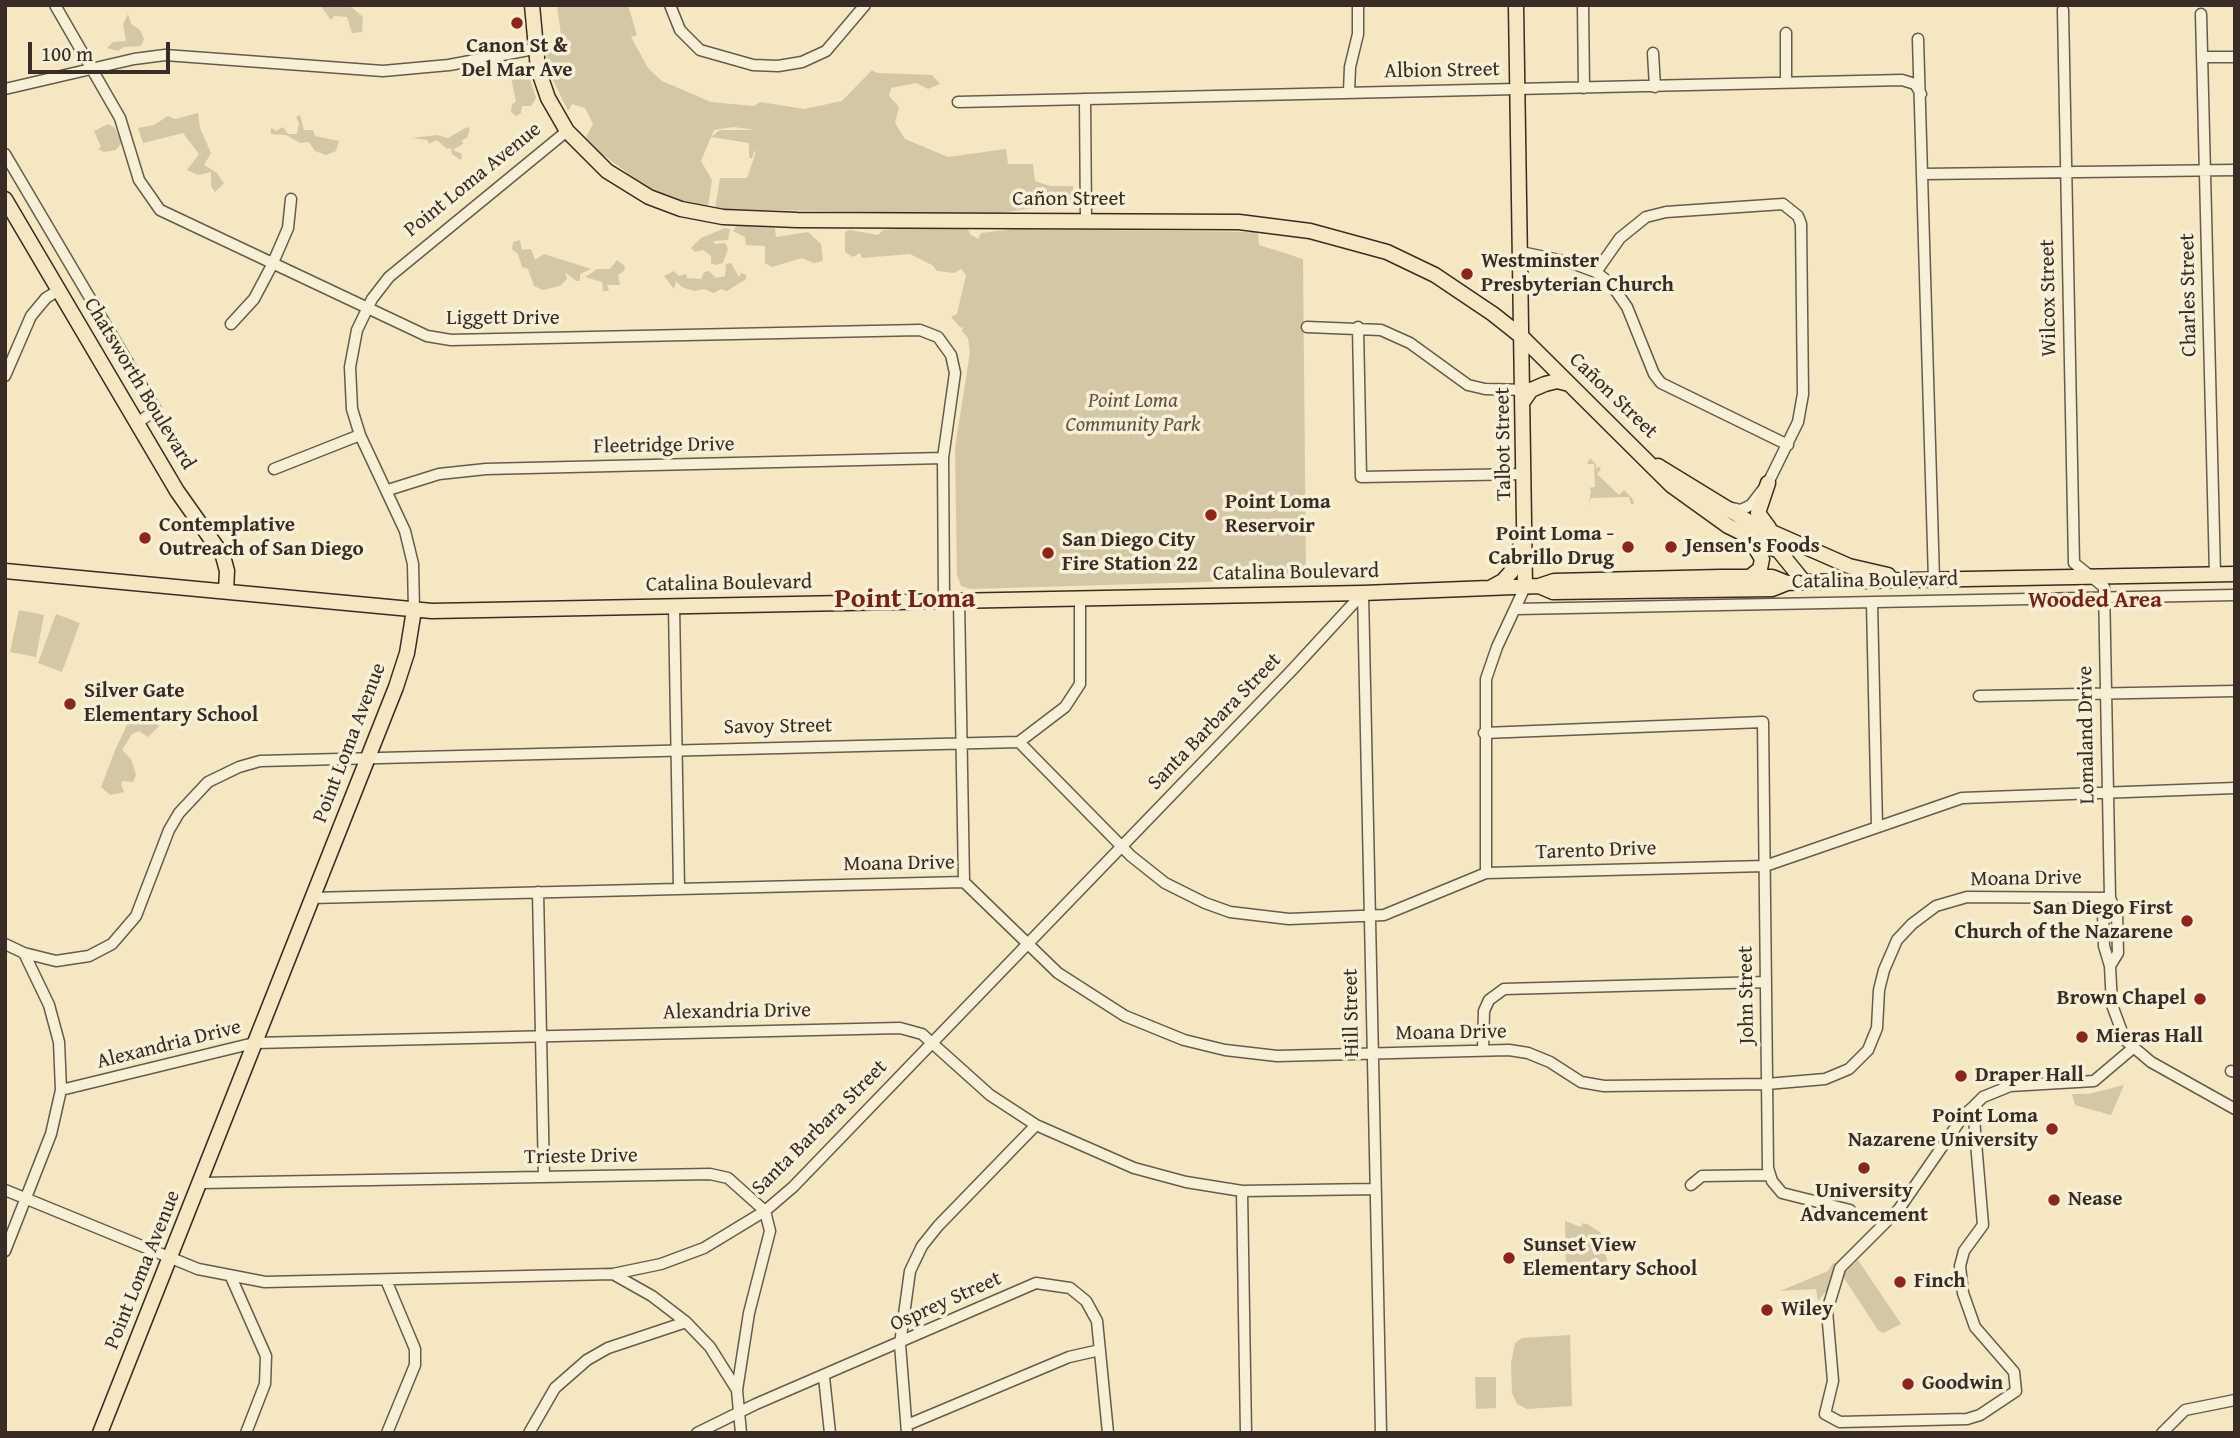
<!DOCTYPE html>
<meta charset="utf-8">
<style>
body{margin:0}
#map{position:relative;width:2240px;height:1438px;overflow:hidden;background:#f4e7c1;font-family:"Gentium Book Plus",serif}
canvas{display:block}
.frame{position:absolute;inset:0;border:7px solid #382c24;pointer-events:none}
.scale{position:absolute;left:28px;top:42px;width:142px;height:32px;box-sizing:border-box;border:4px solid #382c24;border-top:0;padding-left:9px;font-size:21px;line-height:24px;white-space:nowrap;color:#382c24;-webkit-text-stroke:5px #f8efd7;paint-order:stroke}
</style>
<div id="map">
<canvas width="2240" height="1438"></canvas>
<div class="frame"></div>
<div class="scale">100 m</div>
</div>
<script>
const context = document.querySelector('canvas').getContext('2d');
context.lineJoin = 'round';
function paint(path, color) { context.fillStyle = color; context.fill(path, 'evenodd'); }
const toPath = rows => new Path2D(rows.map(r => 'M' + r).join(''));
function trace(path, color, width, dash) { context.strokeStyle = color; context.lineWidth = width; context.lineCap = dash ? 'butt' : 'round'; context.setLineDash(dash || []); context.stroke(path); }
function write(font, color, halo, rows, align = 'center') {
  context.font = font + ' "Gentium Book Plus",serif'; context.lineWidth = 7; context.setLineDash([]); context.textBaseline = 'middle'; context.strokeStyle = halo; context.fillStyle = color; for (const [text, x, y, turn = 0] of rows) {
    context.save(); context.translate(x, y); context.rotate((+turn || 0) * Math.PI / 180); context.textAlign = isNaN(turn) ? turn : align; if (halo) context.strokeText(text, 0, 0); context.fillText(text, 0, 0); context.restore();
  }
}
paint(toPath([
 [320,5,349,5,363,17,362,32,352,33,347,17,334,16,331,20],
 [557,5,628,5,637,35,631,37,648,68,662,81,711,102,754,106,760,102,804,109,842,101,872,70,877,73,932,75,940,84,928,89,916,83,891,88,889,96,899,107,895,123,905,139,948,157,1006,149,1008,164,1033,164,1035,181,1050,186,1073,186,1073,196,1068,203,994,214,715,209,720,178,747,178,755,155,755,149,752,159,749,157,749,143,711,137,720,130,756,130,733,127,714,130,701,161,712,180,708,206,680,202,645,186,598,151,586,137,593,124,585,108,572,104,568,111,550,74,545,50,562,43],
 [128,14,131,24,140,30,144,39,141,46,124,47,118,51,107,48,113,42,126,41,123,24],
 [512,65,521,67,529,76,536,98,531,106,522,106,521,113,516,116,511,112,512,104,516,102,509,68],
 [198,113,200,128,211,153,204,165,217,173,224,183,215,192,211,186,211,172,198,175,187,170,199,154,183,133,143,143,138,128,154,125,168,116,175,119],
 [300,115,304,130,313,130,315,136,339,141,336,151,326,155,315,151,309,142,300,143,286,135,271,134,271,128,276,131,283,127,288,134,297,134,299,123,296,117],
 [108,124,115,128,122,142,116,150,104,152,98,149,101,147,94,131],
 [467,127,470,129,467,138,462,140,463,144,453,150,462,154,461,160,452,154,451,148,447,149,437,140,429,144,427,140,412,138,437,135,448,138],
 [737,225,775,228,776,237,808,232,821,244,823,261,814,263,802,258,772,267,765,263,765,246,746,245,745,237,733,231],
 [925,227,967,227,970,234,978,239,981,233,1014,229,1258,232,1259,245,1303,259,1306,579,970,589,961,586,957,575,955,448,970,352,968,338,962,331,963,326,961,328,951,317,957,314,966,275,961,269,954,273,937,271,932,265,910,254,862,258,860,253,853,257,845,252,845,232,850,230,878,235,883,230],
 [725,228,730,229,728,240,713,241,715,244,725,243,728,249,723,263,715,265,711,263,711,256,703,250,695,252,691,248,701,238],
 [520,240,522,250,531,249,535,260,544,254,591,269,580,274,580,281,576,281,565,272,567,279,560,286,543,290,534,286,528,269,522,267,518,254,512,249,513,242],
 [617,260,625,266,624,271,618,275,620,285,607,285,609,291,603,291,602,282,585,277,597,269,610,269],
 [731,263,739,277,741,273,746,275,746,279,727,291,721,289,714,293,704,289,694,291,682,287,676,281,674,289,664,276,674,271,679,276,686,274,687,278,701,279,704,272,709,271,716,278,725,276,726,264],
 [1590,458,1596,464,1596,470,1598,466,1601,469,1597,474,1619,495,1624,490,1633,499,1634,504,1631,504,1629,497,1591,498,1589,505,1591,489,1588,488,1595,487,1594,464,1587,464],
 [19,610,44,615,36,657,10,652],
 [56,614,80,623,62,672,38,663],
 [145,711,159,726,148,737,139,731,132,734,122,750,131,759,136,775,133,782,123,781,121,784,124,792,110,795,101,787,116,748,133,712],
 [2124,1085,2111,1115,2075,1105,2072,1094,2088,1094],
 [1565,1221,1581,1227,1583,1223,1589,1225,1601,1233,1608,1265,1566,1267],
 [1858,1260,1901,1324,1883,1333,1878,1330,1842,1275],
 [1833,1263,1838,1264,1827,1290,1818,1301,1816,1289,1780,1291,1828,1271],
 [1570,1335,1572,1406,1527,1409,1517,1404,1512,1393,1511,1363,1515,1343,1522,1338],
 [1475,1377,1496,1377,1496,1408,1476,1409]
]), '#d4c7a6');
const minor = toPath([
 [55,5,120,118,139,180,160,210,427,336,451,340,920,330,938,337,951,355,955,373,943,458,944,600],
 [670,5,680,30,700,50,753,65,778,66,802,62,826,51,865,5],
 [1583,5,1584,88],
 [2063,10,2074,563,2104,587,2110,898,2117,914,2118,953,2110,966],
 [2201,14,2215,574],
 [1786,33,1786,82],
 [1918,39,1934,580],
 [1653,53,1655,87],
 [2202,57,2235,57],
 [5,89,134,59,165,55,383,71,449,65,534,49],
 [1349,92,1350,67,1358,34,1358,5],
 [1085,99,1086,221],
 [958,102,1902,80,1915,84,1921,94],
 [5,154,156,410,137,423],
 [1924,174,2235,170],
 [1521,252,1569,262,1596,272,1611,284,1627,307,1654,374,1661,383,1788,445],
 [1596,272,1620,238,1646,217,1666,212,1783,204,1798,216,1801,224,1803,394,1798,422,1768,483,1751,505,1741,510,1728,507],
 [231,324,254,299,272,265,288,228,291,199],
 [1307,327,1381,330,1410,343,1468,385,1485,389,1529,390],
 [1358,327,1361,477,1525,474],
 [5,376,31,316,46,298,59,290],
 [274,469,360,435],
 [388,490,439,474,486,469,943,458],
 [1363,593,1381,1433],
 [959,600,964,882],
 [1872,603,1877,826],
 [674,606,679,888],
 [1516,609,2235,595],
 [414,610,413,564,405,531,360,435,352,409,350,367,357,330,372,299,389,277,567,131],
 [1979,696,2235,691],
 [1484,733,1763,722,1768,1168,1772,1181,1782,1193,1850,1210],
 [1019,742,1131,856,1165,883,1205,903,1230,912,1289,919,1384,915,1486,873,1765,866,1962,798,2235,788],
 [1486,873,1486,679,1497,647,1525,587],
 [538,892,544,1177],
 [311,898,964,882,1058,973,1125,1016,1184,1040,1225,1050,1277,1056,1509,1050,1528,1053,1550,1062,1581,1082,1604,1086,1767,1084,1825,1079,1849,1069,1868,1050,1877,1028,1879,990,1884,970,1897,940,1912,924,1936,906,1967,897,2110,898],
 [2110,898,2103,912,2104,946,2110,966,2112,1005,2125,1040,2151,1062,2235,1109],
 [5,944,24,953,56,961,89,956,112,944,136,916,169,830,179,813,208,782,239,767,260,761,1019,742,1065,707,1080,684,1080,599],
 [1483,1050,1484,1011,1489,1000,1504,989,1765,982],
 [2231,1071,2235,1072],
 [61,1090,254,1043,900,1028,922,1034,990,1095,1036,1125,1134,1168,1186,1182,1242,1191,1375,1189],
 [1973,1107,1983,1225,1964,1251,1960,1266,1963,1293,1975,1327,2014,1372,2016,1391,1980,1415,1967,1419,1840,1422,1825,1414,1833,1381,1827,1311,1840,1268,1899,1209,1964,1115,1973,1107,1983,1097,2010,1086,2094,1081,2133,1048],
 [201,1183,710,1174,728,1178,765,1211,770,1231,749,1313,737,1390],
 [1691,1185,1702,1176,1770,1175],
 [5,1190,198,1269,265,1282,613,1274,661,1264,704,1248,765,1211,793,1187,1293,669,1363,593],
 [1242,1191,1246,1433],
 [5,1251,51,1134,61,1090,59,1042,49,1005,24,953],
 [613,1274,652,1296,686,1322,710,1347,737,1390,741,1433],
 [231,1277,266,1356,265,1384,246,1433],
 [386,1280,415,1349,415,1365,387,1433],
 [824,1377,830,1433],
 [907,1425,1069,1357,1100,1350],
 [529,1433,555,1388,587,1360,608,1348,686,1322],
 [697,1433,756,1404,1036,1283,1070,1288,1086,1301,1097,1321,1108,1433],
 [907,1433,900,1344,910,1271,922,1246,938,1226,1036,1125],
 [2162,1433,2185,1410,2235,1400]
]);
const major = toPath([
 [532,5,538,69,548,98,567,131,607,171,649,197,681,209,723,217,797,220,1239,222,1310,231,1387,252,1435,275,1493,314,1522,337,1671,485,1728,526,1779,551,1804,582],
 [1516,5,1525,587],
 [5,199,177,491,223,556,227,571,226,591],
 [1524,400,1531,390,1545,384,1557,381,1569,384],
 [1658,466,1751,523,1849,566,1888,575],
 [1768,483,1758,513,1769,528],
 [1750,539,1762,559,1760,569,1751,576],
 [5,571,432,611,1363,593,1539,586,1554,581,1721,577,1772,577,1787,583],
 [1539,586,1553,592,1772,589,1787,583,1804,582,2235,574],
 [1492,587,1503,581,1511,572,1522,542],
 [100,1433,396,687,407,653,414,610]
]);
trace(minor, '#675b4b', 13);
trace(major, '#382c24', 17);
trace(minor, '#f8efd7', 10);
trace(major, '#f4e7c1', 14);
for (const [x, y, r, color] of [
 [517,23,7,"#8f2418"],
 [1467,274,7,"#8f2418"],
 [1211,515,7,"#8f2418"],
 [145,538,7,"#8f2418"],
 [1628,547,7,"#8f2418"],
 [1671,547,7,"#8f2418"],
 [1048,553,7,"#8f2418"],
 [70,704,7,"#8f2418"],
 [2187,921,7,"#8f2418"],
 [2200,999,7,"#8f2418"],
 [2082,1037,7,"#8f2418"],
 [1961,1076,7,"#8f2418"],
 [2052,1129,7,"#8f2418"],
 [1864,1168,7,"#8f2418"],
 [2054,1200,7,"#8f2418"],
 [1509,1258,7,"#8f2418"],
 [1900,1282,7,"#8f2418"],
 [1767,1310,7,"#8f2418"],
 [1908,1384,7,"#8f2418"]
]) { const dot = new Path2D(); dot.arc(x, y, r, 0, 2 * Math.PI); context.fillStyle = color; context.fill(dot); trace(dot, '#f8efd7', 2.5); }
write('bold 21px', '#382c24', '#f8efd7', [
 ["Canon St &",517,47,"center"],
 ["Del Mar Ave",517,71,"center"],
 ["Westminster",1481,262],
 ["Presbyterian Church",1481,286],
 ["Point Loma",1225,503],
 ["Reservoir",1225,527],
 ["Contemplative",159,526],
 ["Outreach of San Diego",159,550],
 ["Point Loma -",1614,535,"right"],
 ["Cabrillo Drug",1614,559,"right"],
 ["San Diego City",1062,541],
 ["Fire Station 22",1062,565],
 ["Jensen's Foods",1685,547],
 ["Silver Gate",84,692],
 ["Elementary School",84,716],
 ["San Diego First",2173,909,"right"],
 ["Church of the Nazarene",2173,933,"right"],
 ["Brown Chapel",2186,999,"right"],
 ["Mieras Hall",2096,1037],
 ["Draper Hall",1975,1076],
 ["Point Loma",2038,1117,"right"],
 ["Nazarene University",2038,1141,"right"],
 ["University",1864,1192,"center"],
 ["Advancement",1864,1216,"center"],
 ["Nease",2068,1200],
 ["Sunset View",1523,1246],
 ["Elementary School",1523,1270],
 ["Finch",1914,1282],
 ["Wiley",1781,1310],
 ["Goodwin",1922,1384]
], 'left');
write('21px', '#382c24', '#f8efd7', [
 ["Albion Street",1442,71,-1],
 ["Point Loma Avenue",473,180,-39],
 ["Cañon Street",1069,200],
 ["Charles Street",2189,295,-91],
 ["Wilcox Street",2049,298,-91],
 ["Liggett Drive",503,319],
 ["Chatsworth Boulevard",139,384,59],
 ["Cañon Street",1613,396,44],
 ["Talbot Street",1504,444,-91],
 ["Fleetridge Drive",664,446,-1],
 ["Catalina Boulevard",1296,573,-1],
 ["Catalina Boulevard",1875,581,-1],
 ["Catalina Boulevard",729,584,-1],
 ["Santa Barbara Street",1215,722,-46],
 ["Savoy Street",778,727,-1],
 ["Lomaland Drive",2087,735,-91],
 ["Point Loma Avenue",350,743,-69],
 ["Tarento Drive",1596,851,-2],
 ["Moana Drive",899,864,-1],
 ["Moana Drive",2026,879,-1],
 ["John Street",1747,995,-91],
 ["Alexandria Drive",737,1012,-1],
 ["Hill Street",1352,1013,-91],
 ["Moana Drive",1451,1033,-1],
 ["Alexandria Drive",169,1045,-14],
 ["Santa Barbara Street",820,1128,-45],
 ["Trieste Drive",581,1157,-1],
 ["Point Loma Avenue",143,1270,-68],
 ["Osprey Street",946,1302,-24]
]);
write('italic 21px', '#5f5344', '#f8efd7', [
 ["Point Loma",1133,402],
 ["Community Park",1133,426]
]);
write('bold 23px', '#7a1f14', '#f8efd7', [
 ["Wooded Area",2095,601]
]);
write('bold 28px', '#7a1f14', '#f8efd7', [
 ["Point Loma",905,600]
]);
</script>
